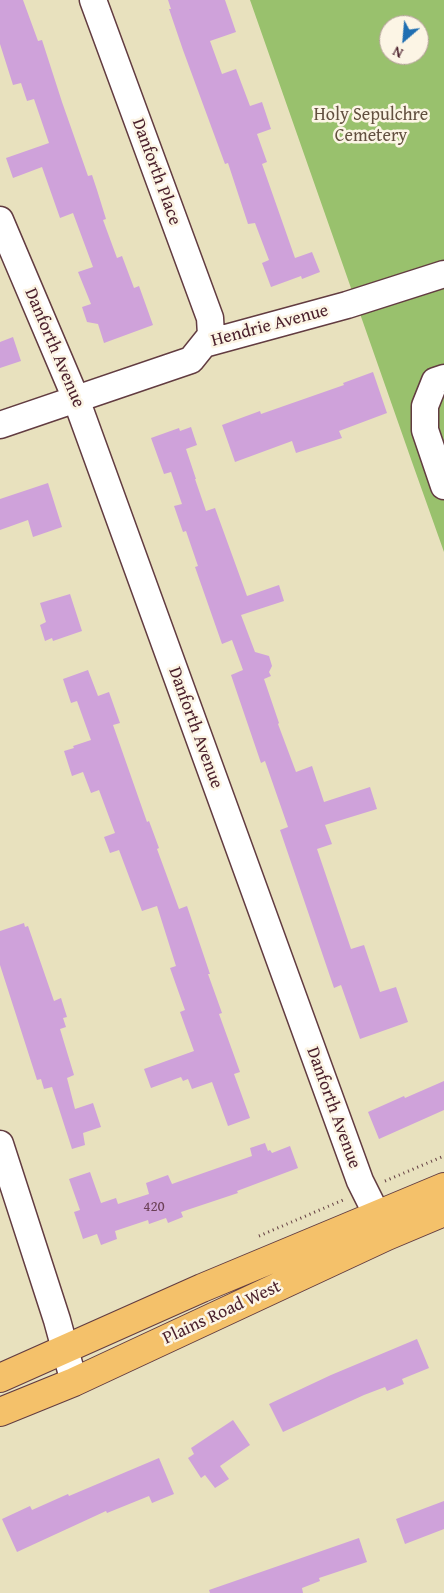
<!DOCTYPE html>
<style>
body{margin:0}
#map{position:relative;width:444px;height:1593px;overflow:hidden;background:#e8e1be;font-family:"Gentium Book Plus",serif}
canvas{display:block}
.north{position:absolute;left:379px;top:15px;width:50px;height:50px;box-sizing:border-box;background:#fcf5e5;border:1px solid #b59f9b;border-radius:50%;rotate:207deg;font-size:14px;font-weight:700;line-height:20px;text-align:center;color:#4a1f2b}
.north::after{content:'';display:block;margin:auto;width:18px;height:22px;background:#1f6fb2;clip-path:polygon(50% 0,100% 100%,50% 72%,0 100%)}
</style>
<div id="map">
<canvas width="444" height="1593"></canvas>
<div class="north">N</div>
</div>
<script>
const context = document.querySelector('canvas').getContext('2d');
context.lineJoin = 'round';
function paint(path, color) { context.fillStyle = color; context.fill(path, 'evenodd'); }
const toPath = rows => new Path2D(rows.map(r => 'M' + r).join(''));
function trace(path, color, width, dash) { context.strokeStyle = color; context.lineWidth = width; context.lineCap = dash ? 'butt' : 'round'; context.setLineDash(dash || []); context.stroke(path); }
function write(font, color, halo, rows, align = 'center') {
  context.font = font + ' "Gentium Book Plus",serif'; context.lineWidth = 5; context.setLineDash([]); context.textBaseline = 'middle'; context.strokeStyle = halo; context.fillStyle = color; for (const [text, x, y, turn = 0] of rows) {
    context.save(); context.translate(x, y); context.rotate((+turn || 0) * Math.PI / 180); context.textAlign = isNaN(turn) ? turn : align; if (halo) context.strokeText(text, 0, 0); context.fillText(text, 0, 0); context.restore();
  }
}
paint(toPath([
 [250,0,444,0,444,552,412,462],
 [389,25,419,25,419,55,389,55]
]), '#99c16d');
paint(toPath([
 [0,0,23,0,38,41,42,40,62,102,88,176,92,175,97,190,106,219,103,220,117,258,122,256,134,288,139,286,153,325,104,343,98,324,87,322,82,307,91,304,78,272,93,267,73,213,60,218,42,167,13,178,6,158,49,143,34,99,27,101,21,83,13,85,0,44],
 [168,0,225,0,236,32,210,41,222,74,236,69,250,106,262,102,271,129,257,134,267,162,262,164,295,258,312,252,320,272,302,279,301,276,271,287,262,263,269,260,255,223,248,224,228,163,225,164,183,50,169,9,171,9],
 [13,337,21,361,0,368,0,342],
 [373,372,387,413,339,431,342,438,296,453,292,441,235,462,222,425,260,411,261,414,344,385,343,383],
 [191,427,197,445,186,449,196,479,195,479,206,511,215,508,247,596,279,585,284,601,241,615,255,652,269,656,272,666,269,672,271,676,264,679,279,723,278,724,296,772,312,766,324,802,370,787,377,809,325,825,332,844,317,849,351,949,364,945,380,992,396,987,408,1022,360,1039,341,985,334,988,280,830,288,827,265,761,261,763,231,675,243,670,232,640,222,644,195,567,198,566,186,531,183,532,174,506,182,504,171,472,164,474,151,438,179,428,180,431],
 [48,483,62,527,33,537,28,520,0,530,0,499],
 [70,594,82,631,53,641,52,638,45,641,40,625,46,622,40,603],
 [88,670,98,696,109,692,120,723,113,725,147,822,149,821,159,848,157,849,179,909,187,906,210,974,208,974,222,1013,219,1014,240,1072,234,1074,250,1118,228,1126,212,1082,192,1089,188,1079,183,1081,181,1077,151,1088,144,1069,194,1051,180,1012,185,1010,170,968,176,966,157,906,142,911,119,850,110,853,104,837,115,833,99,790,91,793,83,772,72,776,64,751,74,748,73,746,91,740,77,701,71,703,63,679],
 [24,923,25,927,28,926,54,1001,61,998,67,1017,63,1018,66,1027,60,1029,74,1075,67,1078,75,1109,93,1103,101,1127,83,1133,85,1145,72,1149,52,1087,44,1089,41,1079,37,1080,0,965,0,931],
 [444,1081,444,1110,379,1139,368,1112,404,1096,405,1098],
 [265,1143,268,1151,270,1150,272,1153,290,1146,298,1168,237,1191,238,1193,181,1212,183,1217,168,1223,166,1218,149,1224,148,1220,115,1231,117,1239,101,1245,97,1234,83,1239,74,1212,80,1210,69,1179,90,1172,101,1203,116,1198,118,1204,149,1194,146,1183,168,1175,172,1184,252,1156,250,1148],
 [417,1339,429,1368,402,1379,404,1384,387,1391,385,1387,364,1395,283,1432,269,1404,331,1375],
 [233,1420,250,1445,220,1466,229,1479,215,1488,205,1475,201,1478,188,1458,194,1454,191,1448],
 [159,1458,174,1494,152,1503,149,1496,107,1513,106,1511,17,1552,2,1519,30,1506,32,1510,68,1494,69,1496],
 [444,1501,444,1529,405,1544,396,1519],
 [359,1538,367,1562,319,1578,320,1581,302,1588,303,1593,210,1593,209,1590]
]), '#cfa2da');
const minor = toPath([
 [0,220,76,399,360,1181,387,1235],
 [204,344,347,305,444,274],
 [444,378,435,381,425,406,425,430,444,486],
 [0,425,191,360,211,335,210,318,93,0],
 [0,1144,57,1320,74,1382]
]);
const major = toPath([
 [0,1378,202,1288,444,1187],
 [0,1412,74,1382,387,1236,444,1212]
]);
trace(minor, '#623c41', 29);
trace(major, '#623c41', 30);
trace(toPath([
 [385,1181,444,1156],
 [259,1236,343,1200]
]), '#623c41', 3, [1, 4]);
trace(minor, '#fff', 26);
trace(major, '#f4c16a', 28);
write('15px', '#6b4057', null, [
 ["420",154,1207]
]);
write('18px', '#62503f', '#fcf5e5', [
 ["Holy Sepulchre",371,115],
 ["Cemetery",371,136]
]);
write('18px', '#4a1f2b', '#fcf5e5', [
 ["Danforth Place",156,172,70],
 ["Hendrie Avenue",270,326,-15],
 ["Danforth Avenue",54,348,67],
 ["Danforth Avenue",195,728,70],
 ["Danforth Avenue",333,1108,70],
 ["Plains Road West",222,1313,-25]
]);
</script>
